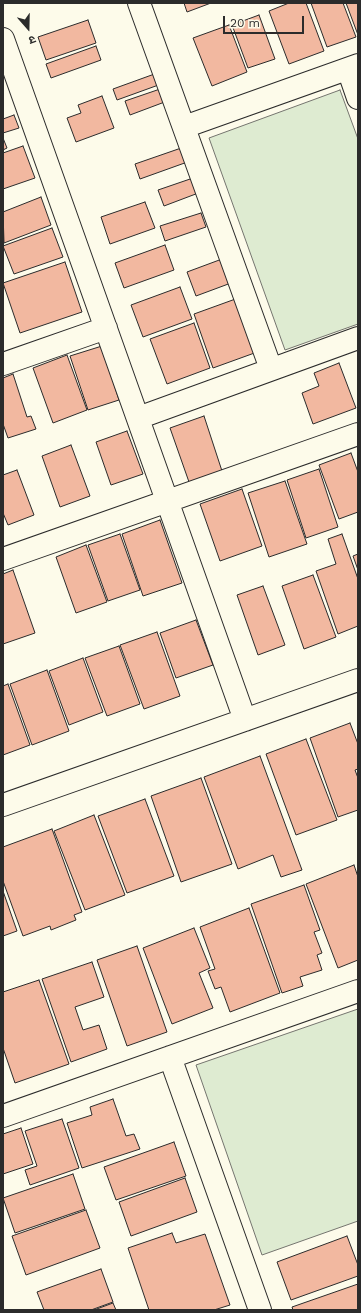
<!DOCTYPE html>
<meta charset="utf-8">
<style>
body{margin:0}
#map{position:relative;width:361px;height:1313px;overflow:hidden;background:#fdfbea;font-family:"Work Sans","Noto Sans Devanagari",sans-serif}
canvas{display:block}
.frame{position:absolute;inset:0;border:4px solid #2b2b2b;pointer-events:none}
.north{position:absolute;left:8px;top:8px;width:40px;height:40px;-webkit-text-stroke:3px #fdfbea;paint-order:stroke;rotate:160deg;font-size:11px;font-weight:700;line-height:16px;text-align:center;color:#2b2b2b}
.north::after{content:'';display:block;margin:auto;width:14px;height:18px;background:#2b2b2b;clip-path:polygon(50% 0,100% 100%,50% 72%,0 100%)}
.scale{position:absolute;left:223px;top:16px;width:81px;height:18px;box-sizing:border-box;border:2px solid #2b2b2b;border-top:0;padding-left:5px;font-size:12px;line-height:14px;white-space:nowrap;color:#2b2b2b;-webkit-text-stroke:3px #fdfbea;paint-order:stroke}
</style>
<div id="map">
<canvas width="361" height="1313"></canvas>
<div class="frame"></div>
<div class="north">उ</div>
<div class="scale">20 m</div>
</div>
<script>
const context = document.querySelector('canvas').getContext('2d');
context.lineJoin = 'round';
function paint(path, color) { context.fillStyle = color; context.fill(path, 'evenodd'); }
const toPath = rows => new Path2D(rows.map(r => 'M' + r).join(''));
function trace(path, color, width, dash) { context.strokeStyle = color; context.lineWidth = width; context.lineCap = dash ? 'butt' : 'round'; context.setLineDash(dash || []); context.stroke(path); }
const green = toPath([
 [340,90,358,139,358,324,285,350,209,138,340,90],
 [358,1009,358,1221,262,1255,196,1065,358,1009]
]);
paint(green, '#deebd1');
trace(green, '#74746e', 1);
const building = toPath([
 [184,3,211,3,187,12,184,3],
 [289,3,306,3,324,51,289,64,269,11,289,3],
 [311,3,343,3,356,37,327,47,311,3],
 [346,3,358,3,358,35,346,3],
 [259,15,275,59,248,68,232,25,259,15],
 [88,20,96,43,46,60,38,37,88,20],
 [229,25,247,72,212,86,193,38,229,25],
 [96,46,101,60,51,78,46,64,96,46],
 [160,72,164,83,117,100,113,89,160,72],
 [166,87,170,100,130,115,125,101,166,87],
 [102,96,114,128,76,142,67,118,81,113,78,105,102,96],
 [14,115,19,128,3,133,3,119,14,115],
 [3,138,7,148,3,150,3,138],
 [23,146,35,178,3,189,3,153,23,146],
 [187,146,193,160,140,179,135,164,187,146],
 [196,177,201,192,164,206,158,190,196,177],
 [41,197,51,225,4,243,3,212,41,197],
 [145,202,155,228,110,244,101,217,145,202],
 [201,213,206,227,165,241,160,226,201,213],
 [52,228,63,257,14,274,3,246,52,228],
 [165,245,174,270,124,288,115,263,165,245],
 [222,259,231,283,196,296,187,272,222,259],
 [65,262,82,312,20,333,3,283,65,262],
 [180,287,192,319,143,337,131,305,180,287],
 [241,297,260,351,213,368,194,314,241,297],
 [194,323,210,368,167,384,150,339,194,323],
 [102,346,119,400,88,410,70,356,102,346],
 [67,355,87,410,53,423,33,368,67,355],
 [339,363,356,408,313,424,302,393,319,386,314,373,339,363],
 [13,374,27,417,31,416,36,429,8,438,3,424,3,378,13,374],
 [204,416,222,471,189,482,170,428,204,416],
 [127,431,143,474,111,485,96,442,127,431],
 [71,445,90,496,60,507,42,456,71,445],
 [351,453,358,472,358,512,339,519,319,465,351,453],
 [319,469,338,527,306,538,287,480,319,469],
 [17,470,34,515,8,525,3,513,3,475,17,470],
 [285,481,307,544,269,557,248,493,285,481],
 [242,489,262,546,220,561,200,504,242,489],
 [160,520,182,583,143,596,122,534,160,520],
 [120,534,140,590,108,601,88,545,120,534],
 [342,534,358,579,358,626,338,634,316,571,336,564,328,539,342,534],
 [86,545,107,602,76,613,56,557,86,545],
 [358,554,358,570,353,556,358,554],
 [13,570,35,633,3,644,3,574,13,570],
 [313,575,336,637,304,649,282,586,313,575],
 [263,586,285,645,258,655,237,595,263,586],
 [196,620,213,665,176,678,160,633,196,620],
 [157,632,180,696,144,709,120,645,157,632],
 [119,646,140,704,107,716,85,658,119,646],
 [83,658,103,712,69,725,49,671,83,658],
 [47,670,69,731,32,745,10,684,47,670],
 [8,684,30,745,3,755,3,686,8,684],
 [350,723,358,744,358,769,355,770,358,778,358,810,338,817,310,738,350,723],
 [306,739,337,820,296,835,266,754,306,739],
 [260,756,302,870,281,877,273,855,238,869,204,777,260,756],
 [201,778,232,864,181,882,151,796,201,778],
 [145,799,174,876,127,893,98,816,145,799],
 [94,815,125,895,85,910,54,831,94,815],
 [52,829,82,912,74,915,76,920,51,930,50,926,23,936,3,881,3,847,52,829],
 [354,865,358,877,358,960,338,968,306,884,354,865],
 [304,885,320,930,314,932,322,953,317,955,322,970,300,977,303,986,282,993,251,904,304,885],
 [3,891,17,931,3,936,3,891],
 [249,908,280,993,230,1012,221,987,215,989,208,971,215,969,200,927,249,908],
 [194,928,210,968,199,973,213,1008,172,1024,143,948,194,928],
 [137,946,167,1032,127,1046,97,960,137,946],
 [92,962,104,997,75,1007,83,1030,99,1025,107,1049,71,1062,42,979,92,962],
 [39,980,69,1064,15,1083,3,1048,3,992,39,980],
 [113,1099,126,1136,134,1134,140,1149,82,1168,67,1123,92,1115,90,1107,113,1099],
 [62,1119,79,1168,30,1185,25,1170,37,1166,25,1131,62,1119],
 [21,1128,33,1164,3,1174,3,1134,21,1128],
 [174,1142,186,1176,116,1200,104,1167,174,1142],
 [73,1174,85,1209,15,1233,3,1198,73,1174],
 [185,1178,197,1212,131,1236,119,1202,185,1178],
 [86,1210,100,1248,26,1275,12,1236,86,1210],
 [172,1233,176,1243,205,1234,230,1305,214,1310,149,1310,128,1248,172,1233],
 [347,1236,358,1265,358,1276,291,1300,277,1262,347,1236],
 [101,1269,113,1302,91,1310,44,1310,37,1292,101,1269],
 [358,1284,358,1310,293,1310,292,1307,358,1284],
 [113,1303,116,1310,94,1310,113,1303]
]);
paint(building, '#f2b8a0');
trace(building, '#2b2b2b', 1);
const minor = toPath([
 [139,3,271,369],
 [3,39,245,720],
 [348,69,358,98],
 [184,127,358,65],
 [3,364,106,328],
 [138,418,358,338],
 [3,559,358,434],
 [3,805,358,680],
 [170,1057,260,1310],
 [3,1116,358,991]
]);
trace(minor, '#2b2b2b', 24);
trace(minor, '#fdfbea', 22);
</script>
